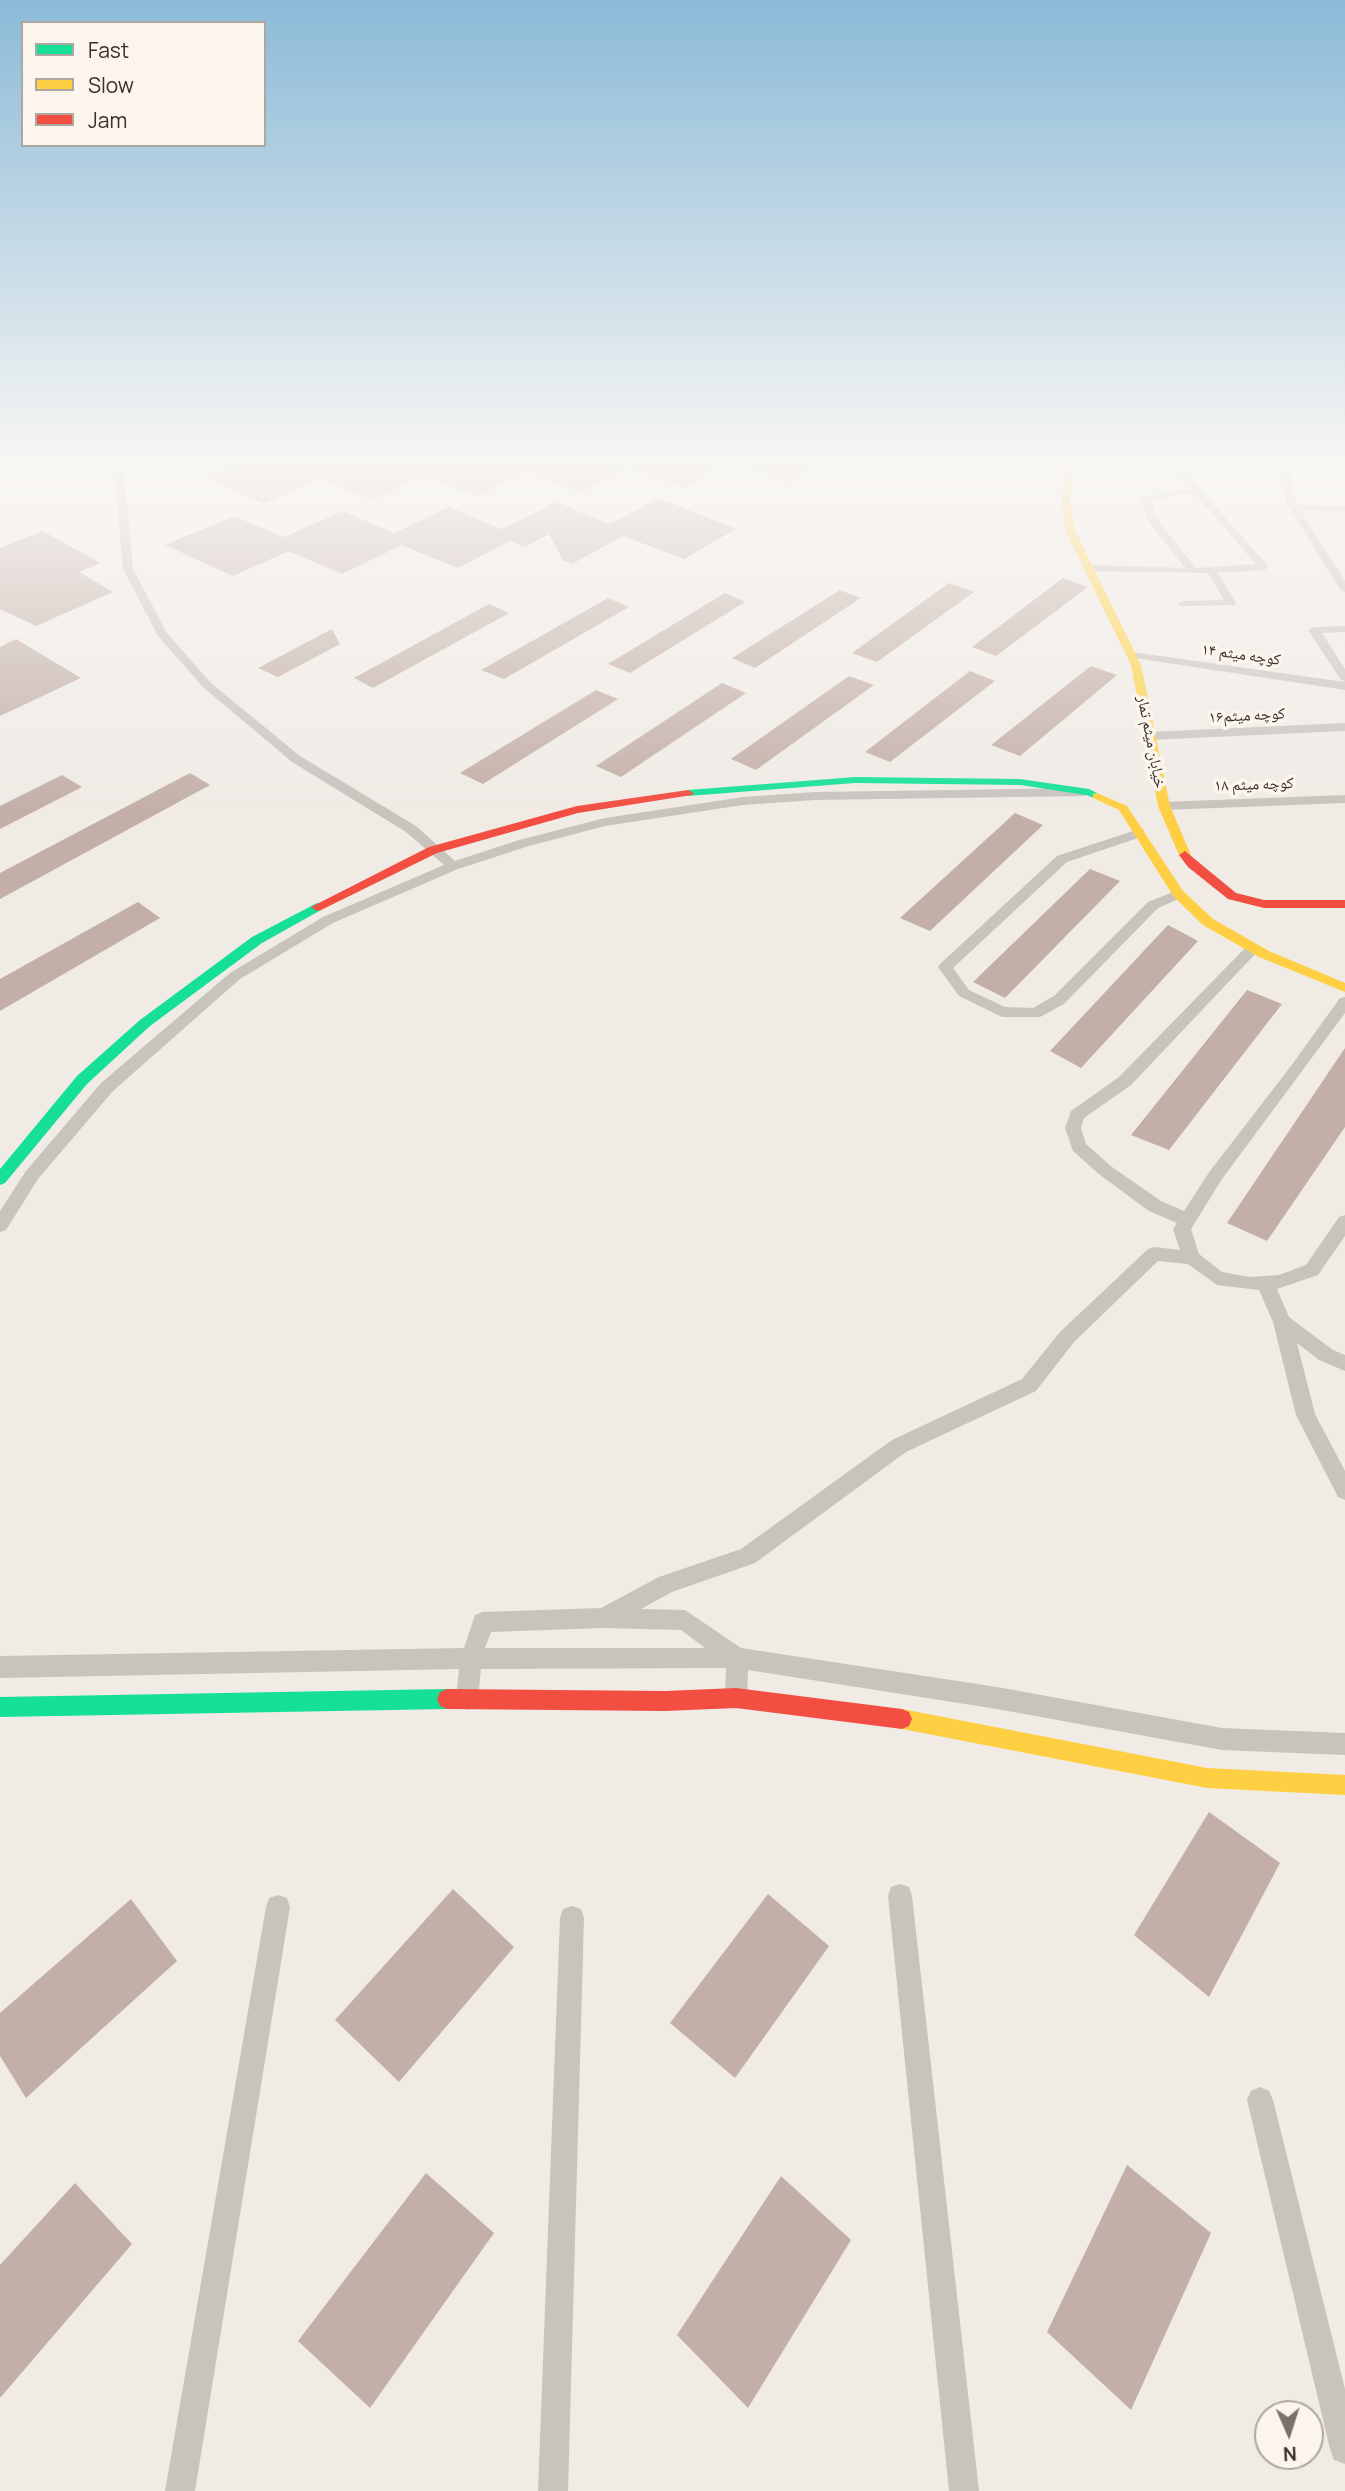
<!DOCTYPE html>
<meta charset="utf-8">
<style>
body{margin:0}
#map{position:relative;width:1345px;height:2491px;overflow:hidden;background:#f0ebe5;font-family:Manrope,sans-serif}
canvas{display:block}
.legend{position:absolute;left:21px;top:21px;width:245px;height:126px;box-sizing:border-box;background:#fbf5ee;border:2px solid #aea6a0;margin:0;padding:9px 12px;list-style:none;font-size:21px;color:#3b302b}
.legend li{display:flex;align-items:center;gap:14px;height:35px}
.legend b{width:35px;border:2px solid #aea6a0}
.north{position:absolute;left:1254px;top:2400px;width:70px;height:70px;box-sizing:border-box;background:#fbf5ee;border:2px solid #aea6a0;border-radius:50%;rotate:177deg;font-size:19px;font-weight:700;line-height:28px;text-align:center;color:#3b302b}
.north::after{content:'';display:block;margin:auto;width:24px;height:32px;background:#7a716c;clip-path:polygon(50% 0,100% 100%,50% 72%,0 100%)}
</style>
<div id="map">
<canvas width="1345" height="2491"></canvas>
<ul class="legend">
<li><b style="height:9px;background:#16e098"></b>Fast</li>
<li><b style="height:9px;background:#ffcf43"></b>Slow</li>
<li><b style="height:9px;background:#f24e42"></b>Jam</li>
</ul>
<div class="north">N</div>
</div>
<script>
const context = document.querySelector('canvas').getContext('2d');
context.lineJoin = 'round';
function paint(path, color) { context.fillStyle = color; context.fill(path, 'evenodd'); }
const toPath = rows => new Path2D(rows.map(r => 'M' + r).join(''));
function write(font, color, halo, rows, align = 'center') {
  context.font = font + ' Manrope,"Noto Naskh Arabic",sans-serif'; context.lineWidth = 7; context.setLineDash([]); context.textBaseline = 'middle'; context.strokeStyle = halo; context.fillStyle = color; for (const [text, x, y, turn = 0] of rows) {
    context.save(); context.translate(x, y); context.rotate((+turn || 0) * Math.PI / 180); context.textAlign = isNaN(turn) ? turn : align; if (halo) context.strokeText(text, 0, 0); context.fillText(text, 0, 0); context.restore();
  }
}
paint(toPath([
 [232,463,731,463,685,488,628,468,581,492,527,472,478,496,424,476,373,500,320,479,264,504,203,476],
 [741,463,824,463,789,483,741,466],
 [659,498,736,529,684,559,623,536,572,564,563,560,549,534,525,547,510,541,458,568,402,545,342,574,289,551,233,576,165,545,234,516,284,537,343,511,394,533,449,507,502,529,556,502,610,524],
 [43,531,100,563,79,572,113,592,36,626,0,609,0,548],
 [1063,578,1088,587,996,656,972,647],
 [949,583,974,592,877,662,852,653],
 [840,590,861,598,755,668,732,658],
 [725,593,745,602,630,673,608,664],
 [608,598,629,607,504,679,481,670],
 [489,604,509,613,373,688,354,678],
 [332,629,340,644,278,677,258,668],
 [16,639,81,678,0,716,0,647],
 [1091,666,1117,675,1020,756,991,745],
 [970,671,995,681,890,762,865,752],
 [849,676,874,685,756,770,731,759],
 [722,683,746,693,621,777,596,766],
 [596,690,618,699,483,784,460,773],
 [190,773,210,785,0,899,0,873],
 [62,775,82,787,0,829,0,806],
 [1015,813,1043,825,930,931,900,918],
 [1090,869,1120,881,1005,998,973,982],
 [138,902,160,918,0,1011,0,979],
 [1168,925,1198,941,1081,1068,1050,1051],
 [1247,990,1282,1004,1169,1150,1131,1135],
 [1345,1048,1345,1127,1267,1241,1227,1223],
 [1209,1812,1280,1863,1209,1997,1134,1935],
 [453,1889,514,1947,399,2082,335,2020],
 [768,1894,829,1946,735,2078,670,2023],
 [131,1899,177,1961,26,2098,0,2056,0,2013],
 [1127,2165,1211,2233,1131,2410,1047,2332],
 [426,2173,494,2233,370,2408,298,2341],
 [781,2176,851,2240,748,2408,677,2335],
 [75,2183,132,2244,0,2398,0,2265]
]), '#c3afa7');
paint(toPath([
 [113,463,123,463,133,569,167,633,211,683,300,756,416,826,455,861,519,840,605,818,743,797,815,792,1084,788,1090,792,1084,796,815,800,743,805,605,826,529,846,458,869,333,923,240,979,113,1091,38,1179,6,1230,0,1232,0,1211,26,1171,101,1083,230,973,323,917,444,865,406,832,292,762,203,687,158,636,123,569,113,463],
 [1167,463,1177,463,1269,567,1264,570,1218,573,1236,603,1235,605,1179,606,1178,604,1183,601,1224,600,1208,573,1089,571,1084,568,1089,565,1185,568,1150,524,1139,498,1189,488,1167,463],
 [1194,493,1256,564,1196,568,1160,523,1150,500,1194,493],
 [1281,463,1291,463,1291,484,1298,505,1345,506,1345,512,1301,511,1345,581,1345,592,1340,589,1289,508,1281,484,1281,463],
 [1345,626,1345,632,1322,633,1345,669,1345,682,1341,680,1308,630,1314,627,1345,626],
 [1132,652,1345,682,1345,690,1128,657,1128,653,1132,652],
 [1345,723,1345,731,1150,740,1144,736,1150,732,1345,723],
 [1345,795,1345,803,1164,810,1158,806,1164,802,1345,795],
 [1139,829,1144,830,1144,836,1067,862,953,968,969,990,1005,1007,1033,1008,1054,996,1148,902,1178,890,1185,894,1183,897,1158,908,1064,1004,1040,1017,1002,1017,959,996,938,967,940,964,1057,856,1139,829],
 [1253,943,1260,948,1258,951,1131,1085,1084,1118,1081,1128,1086,1144,1112,1167,1161,1201,1184,1211,1210,1171,1291,1066,1340,998,1345,997,1345,1013,1222,1179,1191,1229,1199,1254,1222,1272,1249,1277,1279,1275,1306,1265,1339,1217,1345,1215,1345,1236,1318,1275,1277,1289,1289,1317,1333,1350,1345,1355,1345,1371,1319,1360,1297,1343,1315,1414,1345,1471,1345,1500,1338,1497,1296,1415,1273,1322,1259,1290,1217,1285,1188,1264,1158,1261,1074,1342,1036,1391,906,1452,755,1563,672,1592,641,1609,685,1610,741,1648,997,1687,1222,1728,1345,1733,1345,1755,1222,1750,997,1709,748,1670,747,1698,744,1706,736,1709,728,1706,725,1698,726,1668,481,1669,478,1699,475,1707,467,1710,459,1707,456,1699,459,1669,0,1678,0,1656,464,1648,475,1615,483,1612,601,1608,659,1577,741,1549,892,1440,1022,1379,1060,1332,1148,1249,1154,1247,1180,1250,1173,1229,1177,1223,1149,1211,1100,1175,1073,1151,1065,1128,1071,1111,1119,1077,1248,945,1253,943],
 [603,1628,681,1630,705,1648,485,1648,491,1632,603,1628],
 [900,1884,909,1887,912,1896,979,2491,949,2491,888,1896,891,1887,900,1884],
 [278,1895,287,1898,290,1907,195,2491,165,2491,266,1907,269,1898,278,1895],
 [572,1906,581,1909,584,1918,568,2491,538,2491,560,1918,563,1909,572,1906],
 [1260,2087,1269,2091,1273,2100,1345,2389,1345,2464,1334,2460,1330,2449,1247,2100,1251,2091,1260,2087]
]), '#c9c3be');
paint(toPath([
 [855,777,1020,779,1089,789,1103,796,1097,799,1086,795,1020,785,855,783,688,796,682,793,688,790,855,777],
 [317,903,323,907,321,910,262,943,150,1026,87,1084,5,1183,0,1185,0,1169,77,1076,140,1020,252,937,317,903],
 [447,1689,454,1692,457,1699,454,1706,447,1709,0,1717,0,1697,447,1689]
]), '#16e098');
paint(toPath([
 [1064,463,1072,463,1070,500,1075,530,1141,665,1170,806,1191,855,1189,858,1181,858,1179,855,1158,806,1131,665,1065,530,1062,500,1064,463],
 [1097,793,1127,806,1183,891,1213,919,1269,951,1345,983,1345,992,1259,957,1203,925,1174,897,1119,810,1093,798,1093,794,1097,793],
 [902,1709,1207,1768,1345,1775,1345,1795,1207,1788,902,1729,895,1726,892,1719,895,1712,902,1709]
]), '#ffcf43');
paint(toPath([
 [688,790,694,793,692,795,578,813,437,853,321,910,317,911,311,907,429,847,577,806,688,790],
 [1185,851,1236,893,1264,900,1345,900,1345,908,1264,908,1228,899,1188,867,1179,855,1185,851],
 [736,1688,902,1709,909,1712,912,1719,909,1726,902,1729,736,1708,665,1711,447,1709,440,1706,437,1699,440,1692,447,1689,665,1691,736,1688]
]), '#f24e42');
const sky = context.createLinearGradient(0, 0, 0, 812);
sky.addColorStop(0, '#8bbad8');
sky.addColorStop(0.57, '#f8f6f3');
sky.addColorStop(1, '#f8f6f300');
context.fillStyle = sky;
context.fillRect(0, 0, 1345, 812);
write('16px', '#3b302b', '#fbf5ee', [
 ["کوچه میثم ۱۴",1241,655,8],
 ["کوچه میثم۱۶",1247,716,-3],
 ["خیابان میثم تمار",1151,742,79],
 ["کوچه میثم ۱۸",1254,785,-2]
]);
</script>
